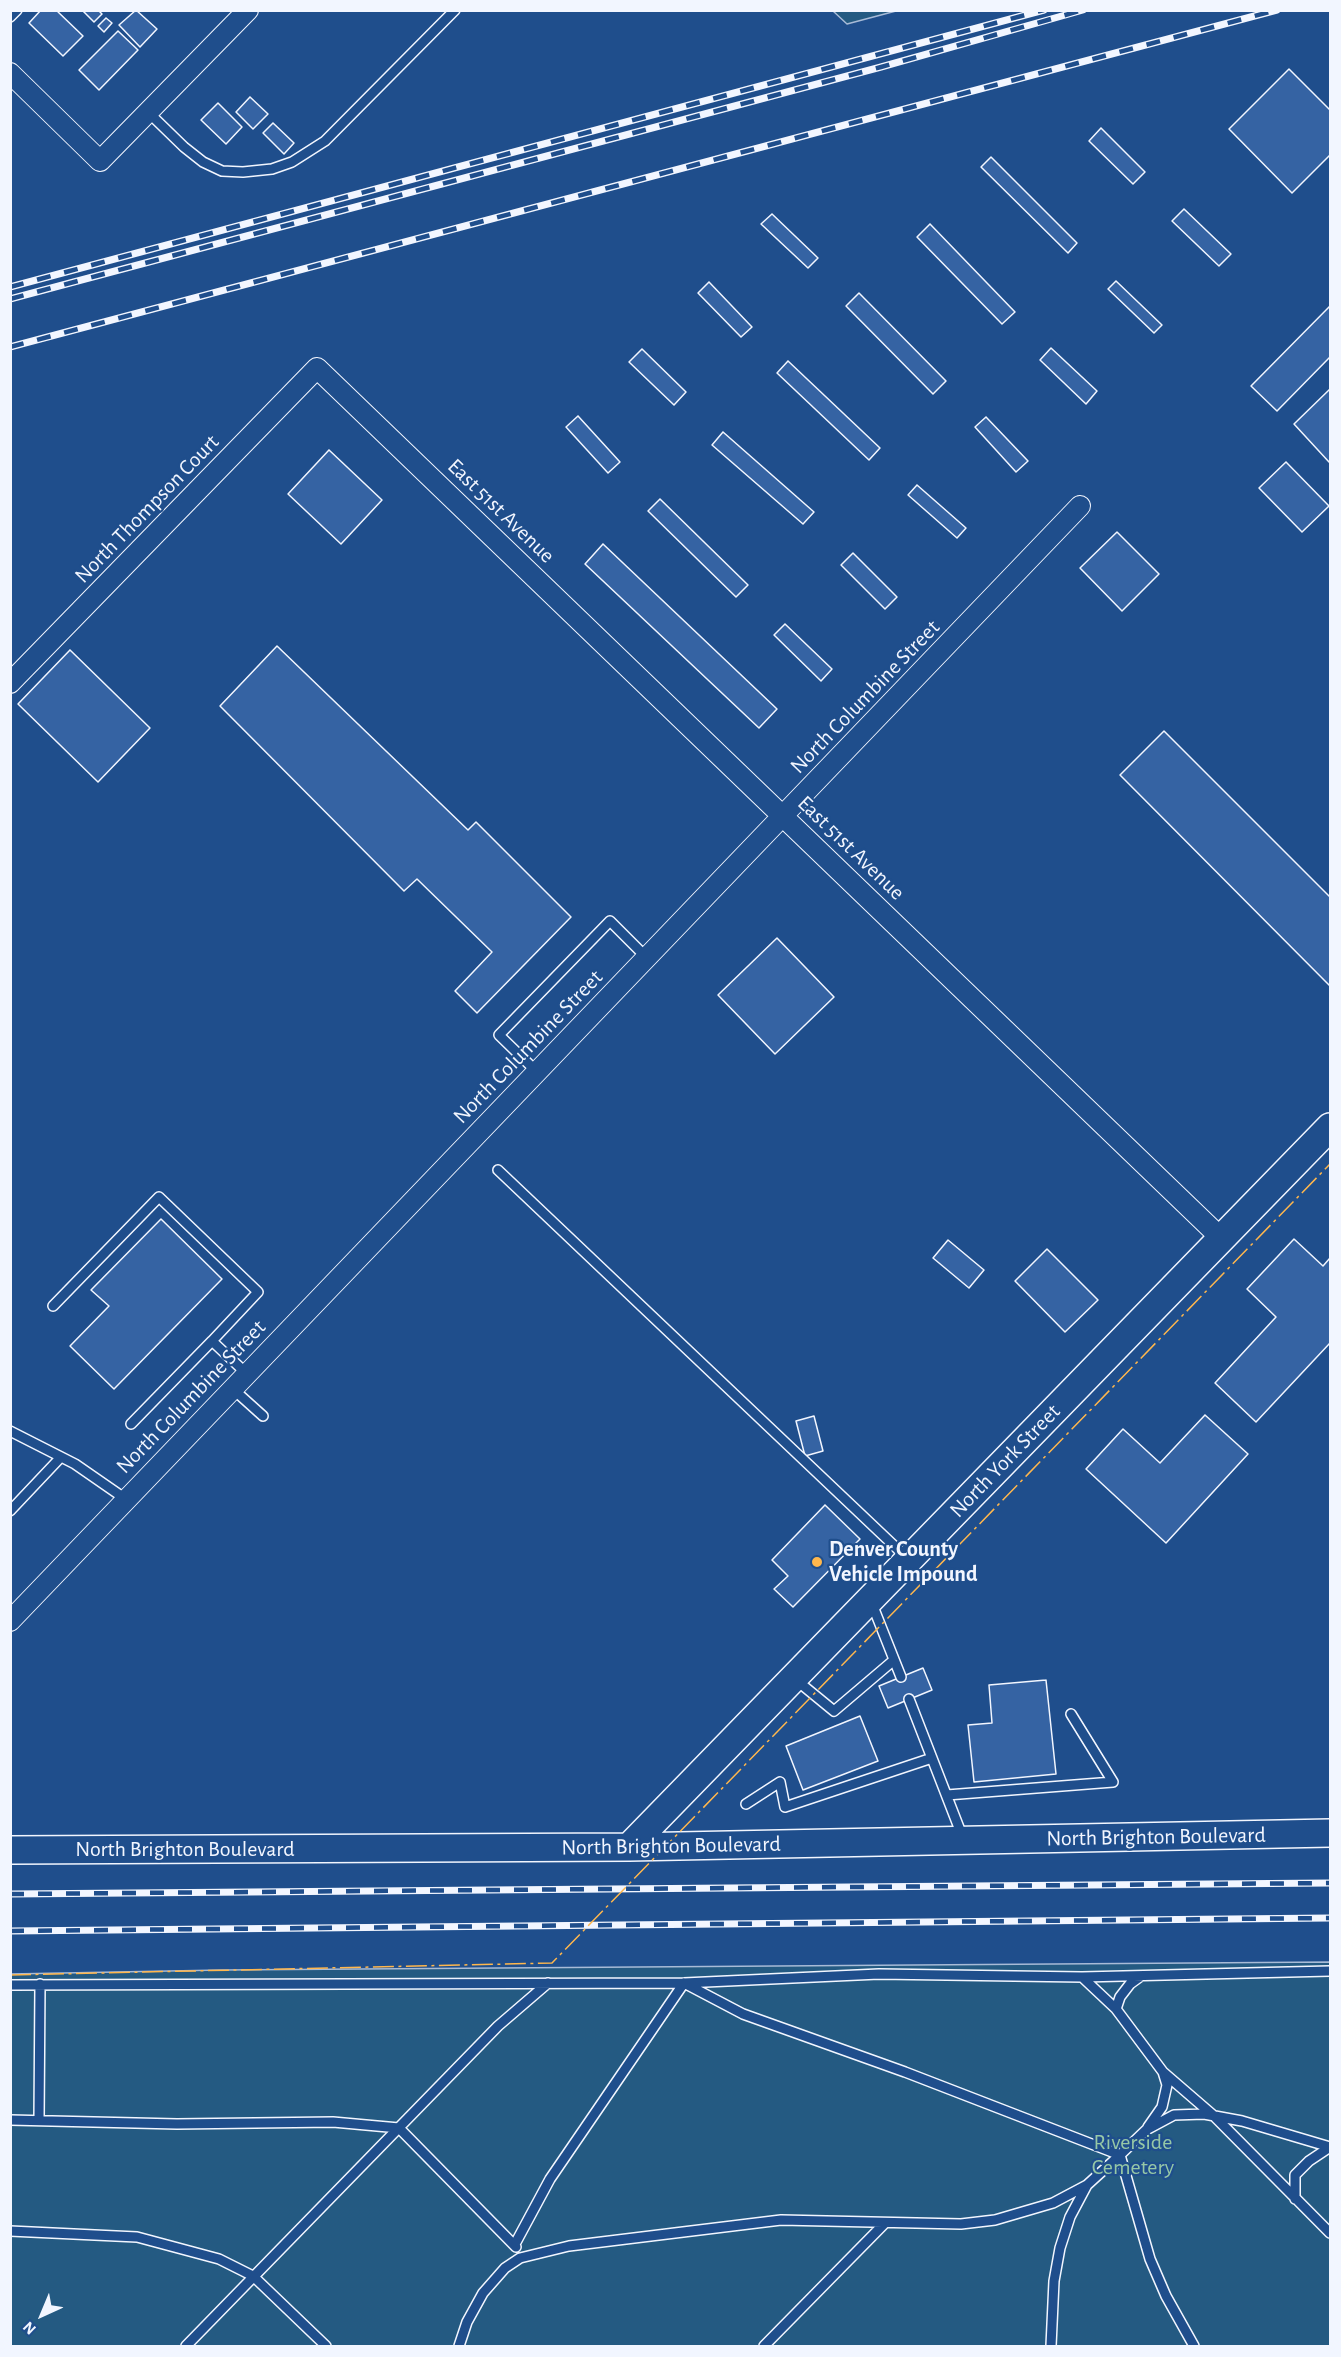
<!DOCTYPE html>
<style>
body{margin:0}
#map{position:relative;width:1341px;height:2357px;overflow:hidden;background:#1f4e8c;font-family:"Alegreya Sans",sans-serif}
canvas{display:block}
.frame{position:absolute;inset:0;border:12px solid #f2f6ff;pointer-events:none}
.north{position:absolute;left:12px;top:2285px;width:60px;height:60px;-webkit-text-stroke:4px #1f4e8c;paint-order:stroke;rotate:224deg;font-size:16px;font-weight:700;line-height:24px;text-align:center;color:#f2f6ff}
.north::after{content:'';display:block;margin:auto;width:21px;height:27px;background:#f2f6ff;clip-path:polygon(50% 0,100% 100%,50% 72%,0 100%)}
</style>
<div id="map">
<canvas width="1341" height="2357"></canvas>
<div class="frame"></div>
<div class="north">N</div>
</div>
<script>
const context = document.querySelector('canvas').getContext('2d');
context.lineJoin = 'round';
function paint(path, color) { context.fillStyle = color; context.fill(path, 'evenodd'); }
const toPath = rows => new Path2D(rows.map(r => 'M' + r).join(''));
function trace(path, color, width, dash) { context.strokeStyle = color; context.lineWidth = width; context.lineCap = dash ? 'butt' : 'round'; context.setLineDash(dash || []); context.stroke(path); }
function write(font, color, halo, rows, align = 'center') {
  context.font = font + ' "Alegreya Sans",sans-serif'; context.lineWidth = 4.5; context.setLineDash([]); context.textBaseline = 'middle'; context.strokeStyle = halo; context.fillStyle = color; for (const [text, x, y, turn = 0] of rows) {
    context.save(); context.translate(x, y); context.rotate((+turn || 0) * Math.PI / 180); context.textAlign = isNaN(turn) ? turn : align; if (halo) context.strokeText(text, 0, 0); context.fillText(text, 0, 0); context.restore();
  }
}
const green = toPath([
 [833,11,896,11,847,24,833,11],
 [1330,1962,1330,2346,11,2346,10,1974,222,1970,1330,1962]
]);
paint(green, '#245a82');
trace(green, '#a8bbd7', 1.5);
const building = toPath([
 [41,10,56,10,83,36,63,56,29,23,41,10],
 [82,10,98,10,102,14,94,22,82,10],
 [136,10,157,29,140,47,119,25,136,10],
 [106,18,112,23,104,32,98,26,106,18],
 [118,31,138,50,99,90,79,70,118,31],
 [1289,69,1330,110,1330,155,1292,193,1229,129,1289,69],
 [250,97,268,114,253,129,236,112,250,97],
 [218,103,242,127,226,144,201,120,218,103],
 [273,123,294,143,284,154,263,133,273,123],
 [1101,128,1145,172,1133,184,1089,141,1101,128],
 [991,157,1077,243,1068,253,981,167,991,157],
 [1184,209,1231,254,1219,266,1172,221,1184,209],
 [772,214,818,258,808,268,761,224,772,214],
 [930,224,1015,312,1002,324,917,237,930,224],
 [1116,281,1162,325,1154,333,1108,289,1116,281],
 [709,282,752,327,741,337,698,293,709,282],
 [859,293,946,381,933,394,846,306,859,293],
 [1330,306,1330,357,1277,411,1251,386,1330,306],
 [1051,348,1097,391,1086,404,1040,360,1051,348],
 [642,349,686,392,674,405,629,362,642,349],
 [788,361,880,448,869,460,777,373,788,361],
 [1330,389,1330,460,1329,462,1294,424,1330,389],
 [578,416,620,462,608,473,566,427,578,416],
 [986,417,1028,461,1016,472,975,427,986,417],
 [723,432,814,512,803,524,712,445,723,432],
 [329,450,382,500,341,544,288,494,329,450],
 [1286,462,1329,506,1302,532,1259,488,1286,462],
 [917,485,966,528,957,538,908,495,917,485],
 [660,499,748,585,736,597,648,511,660,499],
 [1117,532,1159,574,1122,611,1080,568,1117,532],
 [603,544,777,709,759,728,585,564,603,544],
 [853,553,897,597,885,609,841,565,853,553],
 [785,624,832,669,821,681,774,635,785,624],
 [277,646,468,830,476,822,571,917,477,1013,455,991,492,952,417,879,404,891,220,706,277,646],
 [70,650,150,728,98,782,18,704,70,650],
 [1164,731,1330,897,1330,986,1120,775,1164,731],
 [777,938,834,997,775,1054,718,995,777,938],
 [161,1219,222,1279,114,1389,70,1346,109,1306,91,1290,161,1219],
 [1294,1239,1323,1266,1330,1258,1330,1343,1256,1422,1215,1383,1276,1317,1247,1289,1294,1239],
 [948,1240,984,1270,969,1288,933,1258,948,1240],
 [1047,1249,1098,1300,1065,1332,1015,1281,1047,1249],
 [1205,1415,1248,1454,1166,1543,1086,1469,1123,1429,1160,1463,1205,1415],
 [814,1416,823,1451,805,1456,796,1421,814,1416],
 [825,1505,860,1539,793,1607,774,1589,788,1576,772,1560,825,1505],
 [923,1668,932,1690,888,1708,879,1686,923,1668],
 [1046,1680,1056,1774,974,1782,968,1725,992,1723,989,1685,1046,1680],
 [860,1716,878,1761,803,1790,786,1746,860,1716]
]);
paint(building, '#3563a3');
trace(building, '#f2f6ff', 1.5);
const lane = toPath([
 [10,17,17,10],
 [148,112,184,147,203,162,222,171,243,172,272,169,292,162,325,141,455,10],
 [536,1071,499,1035,610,921,648,959],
 [498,1170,907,1558],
 [53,1306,159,1197,258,1292,212,1341],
 [233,1389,263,1416],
 [131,1424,212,1341,247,1374],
 [10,1431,75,1464,127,1500],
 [10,1511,61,1457],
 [872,1604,901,1677],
 [795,1679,834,1711,894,1660],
 [909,1699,963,1838],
 [947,1795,1113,1782,1071,1714],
 [746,1804,780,1782,785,1807,932,1758],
 [1082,1977,1116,2009,1163,2072,1214,2116,1330,2233],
 [10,1985,684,1983,879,1974,1082,1977,1330,1971],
 [1116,2009,1120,1997,1130,1984,1141,1976],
 [10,2120,177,2124,333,2122,399,2128,516,2247],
 [39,2120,40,1984],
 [1148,2127,1162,2107,1167,2085,1163,2072],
 [1295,2199,1295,2175,1309,2161,1330,2147],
 [10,2231,137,2237,219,2259,253,2276,326,2346],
 [186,2346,498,2026,548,1983],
 [459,2346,467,2322,483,2293,505,2268,520,2258,569,2246,781,2220,961,2224,995,2220,1053,2203,1087,2185,1120,2155,905,2072,743,2014,684,1983,550,2179,515,2244],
 [764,2346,885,2223],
 [1051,2346,1054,2281,1060,2248,1070,2217,1087,2185],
 [1194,2346,1166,2296,1150,2259,1120,2155,1146,2130,1174,2115,1204,2114,1242,2121,1330,2147]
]);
const street = toPath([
 [10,73,100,161,248,10],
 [10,683,317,368,1222,1239],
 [10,1621,1080,506]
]);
const secondary = toPath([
 [629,1847,1330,1127],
 [10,1850,629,1847,1330,1833]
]);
trace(lane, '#f2f6ff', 12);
trace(street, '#f2f6ff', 22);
trace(secondary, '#f2f6ff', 30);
trace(lane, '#1f4e8c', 9);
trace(street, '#1f4e8c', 20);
trace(secondary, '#1f4e8c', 27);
const rail = toPath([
 [10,287,1044,10],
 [10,299,881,67,1083,10],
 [10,347,1277,10],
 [10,1894,1330,1883],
 [10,1931,1330,1918]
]);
trace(rail, '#f2f6ff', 7);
trace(rail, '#1f4e8c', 4.5, [14]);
trace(toPath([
 [10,1975,552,1963,1330,1164]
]), '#ffb74d', 1.5, [21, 4.5, 3, 4.5]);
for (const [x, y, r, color] of [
 [817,1562,6,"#ffb74d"]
]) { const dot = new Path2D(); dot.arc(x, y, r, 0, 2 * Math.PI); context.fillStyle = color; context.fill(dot); trace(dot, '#1f4e8c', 2); }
write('22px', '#f2f6ff', '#1f4e8c', [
 ["North Thompson Court",147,509,-46],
 ["East 51st Avenue",501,511,44],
 ["North Columbine Street",865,697,-46],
 ["East 51st Avenue",851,848,44],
 ["North Columbine Street",528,1047,-46],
 ["North Columbine Street",191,1397,-46],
 ["North York Street",1005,1461,-46],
 ["North Brighton Boulevard",1156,1837,-1],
 ["North Brighton Boulevard",671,1846,-1],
 ["North Brighton Boulevard",185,1849]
]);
write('bold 22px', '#f2f6ff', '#1f4e8c', [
 ["Denver County",829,1549],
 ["Vehicle Impound",829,1574]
], 'left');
write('22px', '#97c8a6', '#1f4e8c', [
 ["Riverside",1133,2142],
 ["Cemetery",1133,2167]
]);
</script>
